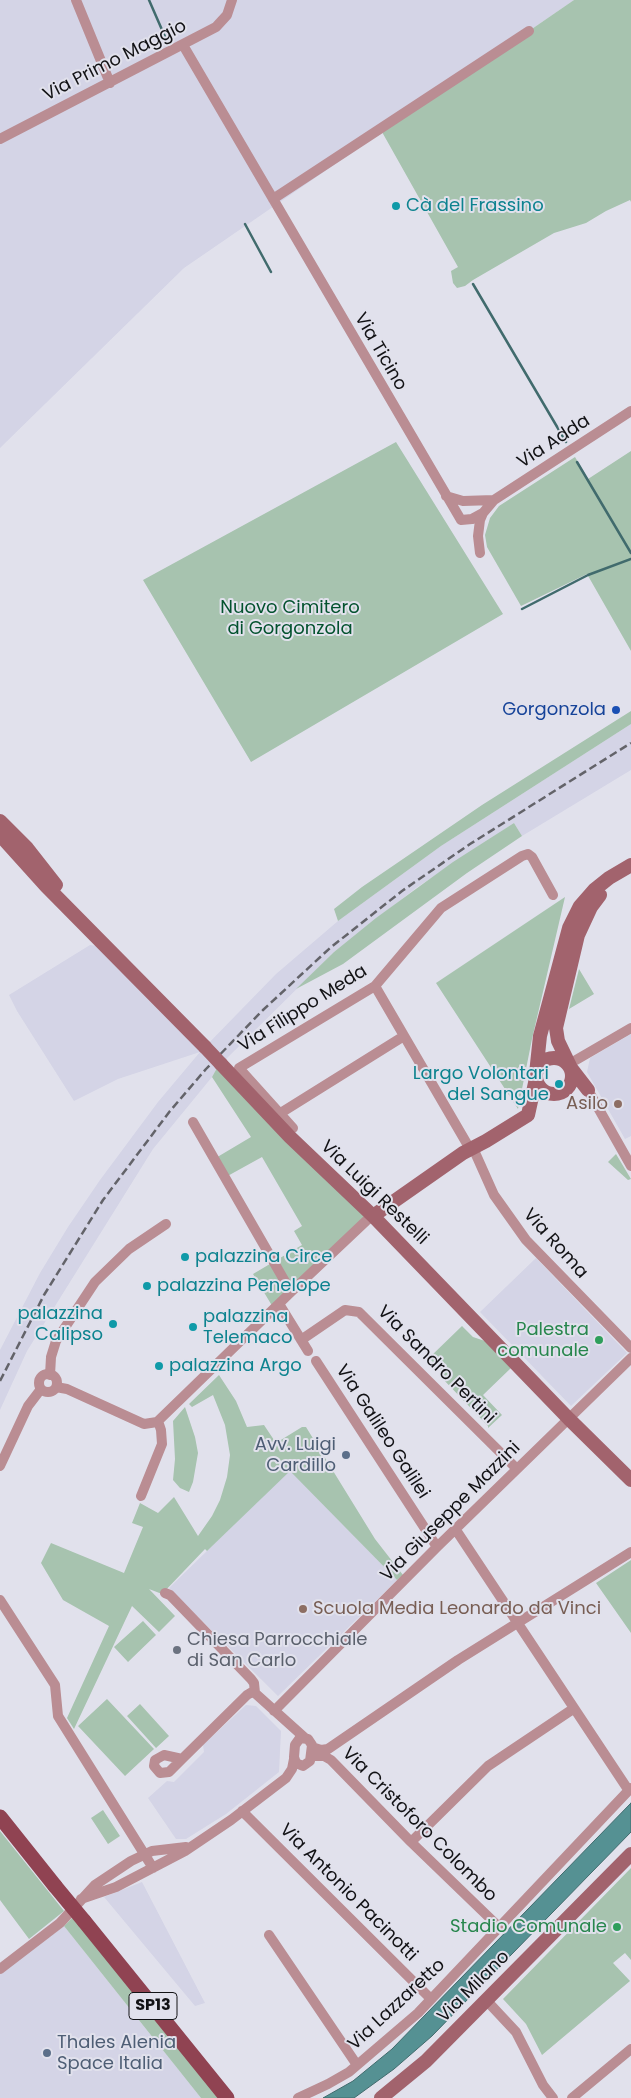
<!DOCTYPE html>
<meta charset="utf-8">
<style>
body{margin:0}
canvas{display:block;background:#e1e1ec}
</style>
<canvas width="631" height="2098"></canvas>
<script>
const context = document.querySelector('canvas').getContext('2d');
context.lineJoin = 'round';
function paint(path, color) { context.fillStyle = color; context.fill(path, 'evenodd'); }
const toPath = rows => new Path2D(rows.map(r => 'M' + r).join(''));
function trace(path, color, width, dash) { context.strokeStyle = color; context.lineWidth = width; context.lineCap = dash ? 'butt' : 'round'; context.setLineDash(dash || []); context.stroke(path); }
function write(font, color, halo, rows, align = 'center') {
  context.font = font + ' Poppins,sans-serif'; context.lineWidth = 4; context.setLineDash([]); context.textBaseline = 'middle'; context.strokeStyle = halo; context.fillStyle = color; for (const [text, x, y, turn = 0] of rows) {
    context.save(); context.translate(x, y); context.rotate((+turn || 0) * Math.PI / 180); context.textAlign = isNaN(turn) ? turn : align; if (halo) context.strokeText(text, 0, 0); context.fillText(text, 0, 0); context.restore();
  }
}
paint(toPath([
 [0,0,574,0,184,268,0,448],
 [631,724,631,770,522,836,514,823,416,888,334,952,217,1068,212,1077,153,1149,27,1351,0,1410,0,1350,40,1273,68,1227,100,1180,158,1102,200,1052,118,1079,74,1101,17,1011,9,995,90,945,98,946,201,1051,276,974,338,921,441,846],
 [631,1034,631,1136,625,1139,587,1072,590,1058],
 [536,1258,627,1353,571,1406,480,1312],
 [290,1470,397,1580,278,1696,169,1588],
 [246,1705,256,1706,281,1731,279,1772,226,1814,186,1839,176,1839,148,1798,167,1781,174,1782,204,1752,203,1745],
 [142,1882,205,2003,195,2006,104,1897],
 [64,1926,201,2098,0,2098,0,1974]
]), '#d4d4e6');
paint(toPath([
 [574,0,631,0,631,202,630,200,606,211,586,223,554,233,473,280,465,286,457,288,453,283,451,271,458,267,382,132],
 [396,442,503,614,251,762,143,580],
 [631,451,631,651,587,574,521,606,487,547,485,535,490,518,499,506,575,457,588,479],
 [631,711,631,724,441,846,338,921,334,909,362,887,482,805],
 [514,823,522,836,467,873,343,964,296,989,334,952,376,918,453,862],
 [565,897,532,1039,518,1109,436,983],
 [579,969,594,994,569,1009],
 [217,1068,373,1218,274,1309,253,1274,302,1245,294,1231,302,1226,262,1157,224,1178,214,1159,251,1137,212,1077],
 [616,1154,631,1179,628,1180,608,1162],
 [462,1326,473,1337,485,1341,511,1368,483,1395,502,1415,488,1428,488,1426,441,1377,444,1373,429,1358],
 [219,1375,236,1401,247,1427,264,1425,276,1443,302,1427,306,1427,375,1539,403,1575,397,1580,290,1471,207,1551,205,1549,162,1594,149,1589,175,1616,159,1632,132,1606,74,1729,67,1718,109,1626,63,1600,41,1563,51,1543,124,1573,143,1527,132,1523,140,1503,158,1513,174,1497,198,1536,212,1516,220,1500,227,1477,230,1455,225,1425,213,1395,192,1407,189,1404],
 [185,1407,195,1437,198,1453,193,1482,189,1492,180,1488,173,1480,175,1459,173,1421],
 [631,1560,631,1633,596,1583],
 [143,1621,156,1635,128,1662,114,1647],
 [107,1699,154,1749,125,1776,78,1726],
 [140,1704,169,1736,156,1748,127,1716],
 [103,1810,120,1836,108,1844,91,1818],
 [0,1831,64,1911,29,1939,0,1900],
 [631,1868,631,1960,625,1953,613,1963,630,1981,542,2055,526,2024,503,1999],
 [73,1917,221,2098,201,2098,64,1926]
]), '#a7c3af');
const water = toPath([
 [631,1803,631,1832,432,2036,394,2069,354,2098,323,2098,353,2081,392,2049,631,1803]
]);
paint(water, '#559193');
trace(water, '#416b6d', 1);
trace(toPath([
 [149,0,166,39],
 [245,224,271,272],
 [473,284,566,442],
 [577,462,631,553],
 [522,609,588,575,631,559]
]), '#416b6d', 2.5);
trace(toPath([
 [76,0,110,83],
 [183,45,461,520],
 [0,139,216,27,227,15,232,0],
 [273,199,529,31],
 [446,496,463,501,494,500],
 [461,520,472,519,483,513],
 [480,553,478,536,480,520,483,513,494,500,631,411],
 [375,986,470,1149],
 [576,1060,631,1028],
 [588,1090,631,1166],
 [279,1114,404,1036],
 [193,1122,291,1292],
 [293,1128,239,1068,375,986,441,908,522,856,528,854,532,857,553,895],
 [473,1148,494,1195,526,1240,631,1348],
 [279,1304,308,1351],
 [301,1340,345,1310,359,1312,517,1469],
 [316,1361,437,1547],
 '39 1383a9 9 0 1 1 18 0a9 9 0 1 1-18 0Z',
 [50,1375,51,1357,56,1341,95,1282,129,1249,166,1224],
 [56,1387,67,1389,144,1424,157,1422,291,1292,366,1221,373,1216],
 [0,1466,28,1406,41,1389],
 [141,1496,162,1444,161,1430,158,1421],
 [456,1530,629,1791],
 [165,1593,170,1595,251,1679,254,1683,255,1693],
 [0,1600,55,1685,58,1716,153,1868],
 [274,1711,437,1547,631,1358],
 [300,1738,308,1739,312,1745,310,1761,303,1766,296,1763,294,1757,295,1745,300,1738],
 [312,1747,321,1750,328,1749,458,1660,631,1552],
 [312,1756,324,1756,331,1760,411,1842,499,1927],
 [182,1759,164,1755,155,1760,154,1766,160,1773,169,1772,182,1759,247,1695,252,1692,256,1694,305,1738],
 [242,1811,431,1999],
 [411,1842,488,1766,573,1709],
 [81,1899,116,1887,185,1851,231,1820,286,1778,292,1769,294,1759],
 [269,1935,357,2065],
 [0,1969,60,1923,95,1885,131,1861,152,1851,186,1847],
 [487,2001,516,2032,543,2085,553,2098],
 [298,2098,328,2084,349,2072,418,2013,631,1788],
 [572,2098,631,2049]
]), '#ba8d93', 10);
trace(toPath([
 [0,821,27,848,56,885],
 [0,835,46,886,205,1047],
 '536 1076a18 18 0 1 1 36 0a18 18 0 1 1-36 0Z',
 [221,1064,290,1137,373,1216,569,1419,631,1480],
 [588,1090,571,1068,558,1041,556,1028,578,935,591,907,600,895],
 [373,1216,463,1153,486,1141,528,1115,535,1083,540,1036,569,928,580,906,594,890,609,878,631,865],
 [381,2098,426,2061,631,1854]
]), '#a2636d', 14);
trace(toPath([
 [0,1817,55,1886],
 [84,1921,227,2098]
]), '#904352', 15);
trace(toPath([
 [0,1381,44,1295,103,1200,170,1111,206,1069,263,1010,330,948,402,891,470,844,631,743]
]), '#636369', 2.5, [8, 4]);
trace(toPath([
 [205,1047,221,1064]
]), '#a2636d', 14);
trace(toPath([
 [55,1886,84,1921]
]), '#904352', 15);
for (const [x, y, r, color] of [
 [396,206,5,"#0f9aa8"],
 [616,710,5,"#1a4fb4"],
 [559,1084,5,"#0f9aa8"],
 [618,1104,5,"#8d6e63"],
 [185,1257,5,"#0f9aa8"],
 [147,1286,5,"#0f9aa8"],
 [113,1324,5,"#0f9aa8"],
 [193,1327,5,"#0f9aa8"],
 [599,1340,5,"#2e9e5b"],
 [159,1366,5,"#0f9aa8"],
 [346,1455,5,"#5c6f8a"],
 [303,1609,5,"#8d6e63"],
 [177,1650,5,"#6b7280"],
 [617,1927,5,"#2e9e5b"],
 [47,2053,5,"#5c6f8a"]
]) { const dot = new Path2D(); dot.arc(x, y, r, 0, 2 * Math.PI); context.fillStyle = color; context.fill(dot); trace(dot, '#e1e1ec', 2); }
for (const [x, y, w] of [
 [153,2006,48]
]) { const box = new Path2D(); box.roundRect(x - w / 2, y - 13.5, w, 27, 4); context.fillStyle = '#e1e1ec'; context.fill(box); trace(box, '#121215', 1); }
write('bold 16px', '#121215', null, [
 ["SP13",153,2006]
]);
write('18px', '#121215', '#e1e1ec', [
 ["Via Primo Maggio",115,61,-27],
 ["Via Ticino",380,352,60],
 ["Via Adda",554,442,-33],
 ["Via Filippo Meda",303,1009,-32],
 ["Via Luigi Restelli",374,1193,44],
 ["Via Roma",555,1244,48],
 ["Via Sandro Pertini",436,1365,45],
 ["Via Galileo Galilei",382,1432,57],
 ["Via Giuseppe Mazzini",451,1512,-45],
 ["Via Cristoforo Colombo",419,1825,45],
 ["Via Antonio Pacinotti",348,1893,45],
 ["Via Milano",474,1987,-45],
 ["Via Lazzaretto",397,2005,-43]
]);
write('18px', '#0d838f', '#e1e1ec', [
 ["Cà del Frassino",406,206],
 ["Largo Volontari",549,1074,"right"],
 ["del Sangue",549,1095,"right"],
 ["palazzina Circe",195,1257],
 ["palazzina Penelope",157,1286],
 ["palazzina",103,1314,"right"],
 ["Calipso",103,1335,"right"],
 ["palazzina",203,1317],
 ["Telemaco",203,1338],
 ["palazzina Argo",169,1366]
], 'left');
write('18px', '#03522e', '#e1e1ec', [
 ["Nuovo Cimitero",290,608],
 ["di Gorgonzola",290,629]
]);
write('18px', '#164399', '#e1e1ec', [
 ["Gorgonzola",606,710]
], 'right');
write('18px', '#785e54', '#e1e1ec', [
 ["Asilo",608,1104],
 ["Scuola Media Leonardo da Vinci",313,1609,"left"]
], 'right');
write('18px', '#27864d', '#e1e1ec', [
 ["Palestra",589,1330],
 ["comunale",589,1351],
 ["Stadio Comunale",607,1927]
], 'right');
write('18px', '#4e5e75', '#e1e1ec', [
 ["Avv. Luigi",336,1445],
 ["Cardillo",336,1466],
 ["Thales Alenia",57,2043,"left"],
 ["Space Italia",57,2064,"left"]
], 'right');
write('18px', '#5b616d', '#e1e1ec', [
 ["Chiesa Parrocchiale",187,1640],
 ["di San Carlo",187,1661]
], 'left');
</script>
